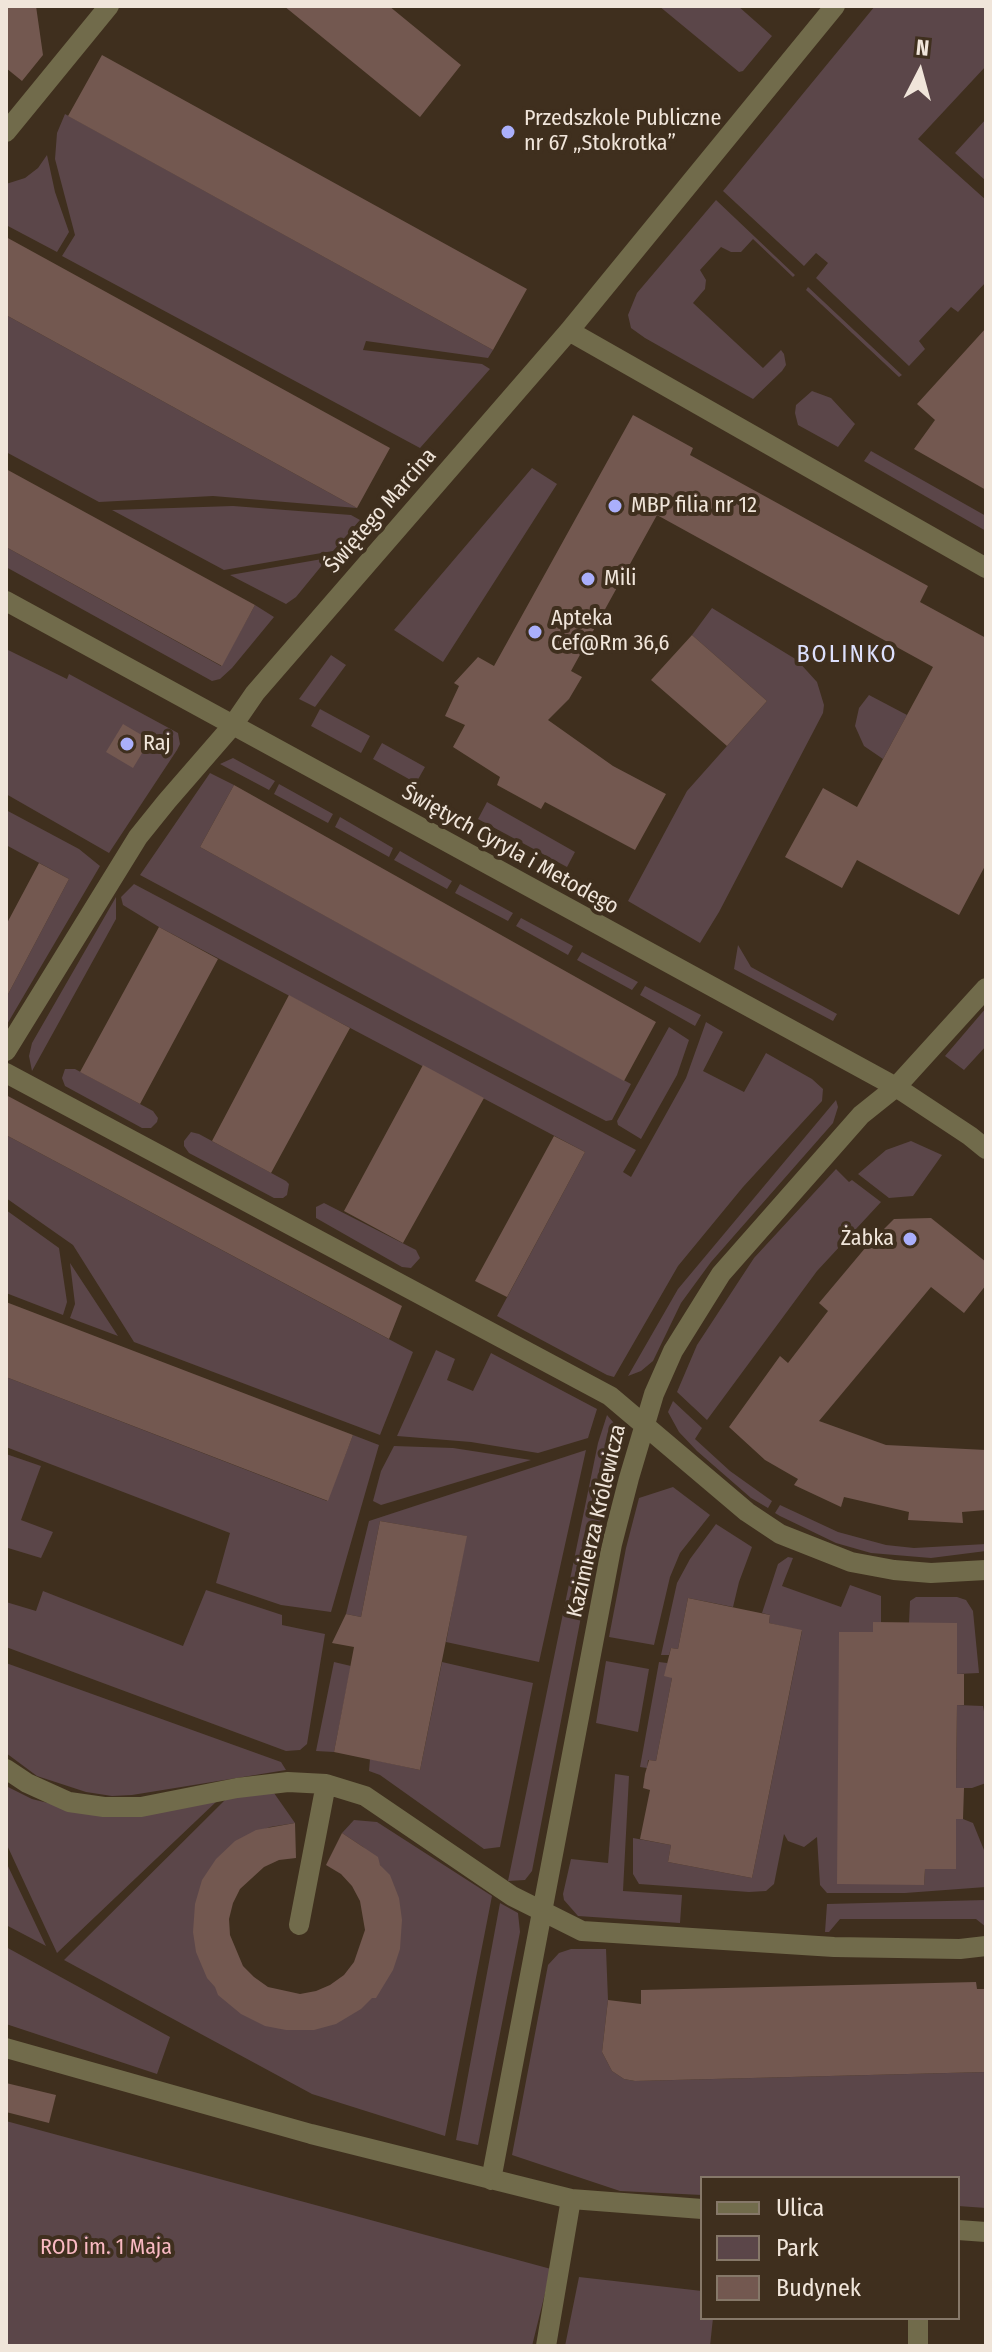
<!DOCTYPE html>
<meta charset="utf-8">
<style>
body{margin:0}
#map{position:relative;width:992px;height:2352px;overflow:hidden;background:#3f2f1e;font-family:"Fira Sans Condensed",sans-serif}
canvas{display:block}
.frame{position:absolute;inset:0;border:8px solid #f0e5da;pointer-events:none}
.legend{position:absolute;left:700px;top:2176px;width:260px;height:144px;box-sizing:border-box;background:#3f2f1e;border:2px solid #867869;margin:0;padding:10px 14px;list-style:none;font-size:24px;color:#f0e5da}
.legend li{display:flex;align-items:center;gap:16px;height:40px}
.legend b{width:40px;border:2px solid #867869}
.north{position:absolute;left:880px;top:32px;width:80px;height:80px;-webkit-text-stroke:6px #3f2f1e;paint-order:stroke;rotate:6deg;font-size:22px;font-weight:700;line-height:32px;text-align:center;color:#f0e5da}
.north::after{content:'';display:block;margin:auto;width:28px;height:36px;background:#f0e5da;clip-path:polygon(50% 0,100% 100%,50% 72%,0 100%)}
</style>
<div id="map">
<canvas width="992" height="2352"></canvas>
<div class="frame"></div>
<ul class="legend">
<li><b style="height:10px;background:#716b4b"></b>Ulica</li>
<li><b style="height:22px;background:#5b4649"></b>Park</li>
<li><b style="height:22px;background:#735850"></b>Budynek</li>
</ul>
<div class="north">N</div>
</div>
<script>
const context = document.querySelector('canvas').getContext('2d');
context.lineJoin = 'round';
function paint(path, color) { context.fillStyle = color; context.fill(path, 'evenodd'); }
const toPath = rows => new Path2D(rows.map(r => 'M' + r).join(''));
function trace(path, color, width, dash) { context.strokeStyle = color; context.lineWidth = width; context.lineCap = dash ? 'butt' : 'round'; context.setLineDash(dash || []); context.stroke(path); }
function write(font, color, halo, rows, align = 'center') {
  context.font = font + ' "Fira Sans Condensed",sans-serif'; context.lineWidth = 8; context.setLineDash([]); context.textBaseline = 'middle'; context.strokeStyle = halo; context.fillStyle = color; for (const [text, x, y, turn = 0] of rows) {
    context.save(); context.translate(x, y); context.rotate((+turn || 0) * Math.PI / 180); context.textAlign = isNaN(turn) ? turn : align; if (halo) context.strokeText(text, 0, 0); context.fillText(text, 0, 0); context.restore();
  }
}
paint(toPath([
 [659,6,738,6,772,36,743,71,739,72],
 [875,6,986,6,986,66,918,139,986,200,986,282,958,312,951,307,919,341,925,349,909,366,816,278,828,263,816,253,804,266,723,191],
 [65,114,493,350,488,358,366,341,363,350,482,364,490,369,420,448,62,256,75,235,55,159,57,133],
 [986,119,986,181,955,153],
 [47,155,55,192,69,232,57,252,6,225,6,184,25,178,38,168],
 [716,200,795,275,793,277,753,239,741,252,731,252,721,247,700,270,706,280,705,289,693,303,763,368,781,350,784,354,786,365,782,371,753,399,645,338,631,328,628,315,637,293],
 [808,287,902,375,899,377,806,290],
 [6,315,357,508,213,496,99,502,6,452],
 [812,391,831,398,855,424,838,447,798,425,795,413,796,405],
 [871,451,986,516,986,531,864,461],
 [532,468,557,484,443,662,394,630],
 [233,506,351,515,360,520,333,551,224,570,112,510],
 [6,547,221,666,255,605,274,617,232,668,220,679,212,681,6,567],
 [328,558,296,597,286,604,230,575],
 [712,608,797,660,817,682,824,705,823,713,719,912,700,943,628,901,687,791,767,701,692,635],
 [6,649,67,679,69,674,178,733,180,744,177,750,109,853,6,794],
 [331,655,346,665,315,707,299,699],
 [869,695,907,715,883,759,864,746,855,726,859,708],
 [320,709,370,736,361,753,311,726],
 [382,743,425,767,416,783,373,759],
 [233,758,275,781,269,790,220,764],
 [210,773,234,785,200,847,631,1084,612,1120,606,1121,405,1017,140,875],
 [279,784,333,814,328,823,274,794],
 [487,802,575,852,567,867,478,819],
 [6,810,79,849,100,866,6,1026,6,998,69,879,6,845],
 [340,817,393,848,389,857,335,827],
 [400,851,452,881,447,889,394,860],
 [134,884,636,1150,623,1172,631,1177,686,1078,706,1022,723,1032,703,1071,744,1092,766,1053,812,1079,823,1089,822,1101,743,1187,678,1266,614,1377,607,1375,497,1316,585,1152,159,927,123,905,121,897],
 [460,884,513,913,508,921,455,893],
 [116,897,116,919,32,1071,29,1056,32,1043],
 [521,918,573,946,568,955,516,926],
 [738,945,751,967,837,1014,833,1021,734,969],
 [582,952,638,982,632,990,577,960],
 [645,986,701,1015,695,1026,640,995],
 [986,1008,986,1046,964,1070,945,1056],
 [669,1027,689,1040,677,1075,641,1139,618,1125,617,1121],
 [65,1069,75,1069,153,1111,158,1118,157,1122,151,1128,142,1128,65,1086,62,1078],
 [836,1100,838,1107,833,1123,711,1262,681,1303,653,1361,641,1371,628,1376,678,1289],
 [191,1132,199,1134,286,1181,289,1184,287,1195,283,1198,274,1198,189,1153,184,1146,184,1141],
 [6,1135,413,1352,380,1435,134,1342,73,1245,6,1198],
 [911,1141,942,1155,913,1196,889,1198,858,1174,886,1150],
 [836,1169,849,1182,852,1180,881,1202,817,1271,707,1420,677,1392,697,1345,754,1258],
 [324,1203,416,1250,420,1258,411,1268,402,1267,316,1218,316,1207],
 [6,1210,59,1248,67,1302,63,1315,6,1293],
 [70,1263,118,1336,70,1318,75,1304],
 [436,1350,455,1359,447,1380,473,1391,491,1353,597,1409,588,1438,538,1453,471,1442,397,1436],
 [6,1377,327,1501,353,1435,379,1445,331,1612,281,1605,216,1583,230,1533,6,1447],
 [673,1401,702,1428,695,1439,730,1471,772,1501,768,1508,751,1498,697,1451,679,1432,668,1412],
 [607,1415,619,1429,621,1441,596,1539,532,1871,525,1880,508,1881,598,1443],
 [394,1446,453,1448,531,1460,381,1505,373,1501,381,1471],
 [586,1450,539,1662,446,1642,466,1536,380,1521,361,1617,346,1614,369,1521],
 [6,1454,41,1466,21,1520,53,1532,41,1558,8,1548,6,1551],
 [673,1487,710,1515,680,1553,670,1577,654,1645,609,1637,626,1548,639,1498],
 [780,1505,838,1532,886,1545,914,1548,986,1544,986,1551,931,1558,871,1553,836,1543,780,1516,775,1513],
 [716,1524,752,1547,739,1582,733,1607,688,1598,678,1649,671,1648,669,1655,661,1655,677,1583,690,1559],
 [788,1557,793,1558,782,1586,841,1607,850,1585,881,1596,881,1623,873,1632,839,1632,924,1885,925,1869,955,1869,956,1819,963,1819,973,1823,986,1855,986,1887,905,1893,827,1893,820,1885,817,1837,804,1847,788,1841,784,1834,774,1884,766,1891,749,1892,639,1884,633,1874,633,1838,671,1845,668,1862,752,1878,802,1631,769,1623,770,1615,762,1613,778,1564],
 [206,1590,282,1615,282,1625,325,1634,307,1744,300,1750,286,1751,6,1647,6,1602,36,1611,43,1591,183,1646],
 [916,1597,957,1597,966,1600,973,1611,979,1673,957,1674,957,1624,909,1623,910,1601],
 [606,1661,649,1669,638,1732,596,1723],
 [334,1662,351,1666,334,1752,316,1751],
 [442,1662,533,1683,500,1847,484,1849,380,1775,369,1771,370,1759,420,1770],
 [659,1662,667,1663,672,1678,656,1761,648,1760,647,1768,640,1767],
 [6,1663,281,1762,286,1770,132,1795,112,1796,86,1792,37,1776,6,1753],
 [957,1705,983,1706,986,1722,986,1783,972,1788,956,1788],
 [615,1774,629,1776,623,1891,682,1895,680,1923,578,1916,564,1900,563,1894,571,1859,608,1863],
 [6,1786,32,1799,60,1806,217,1801,57,1953,6,1843],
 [274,1793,295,1823,270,1827,247,1836,196,1942,325,2025,392,1886,380,1865,363,1847,342,1833,354,1820,377,1822,492,1896,445,2136,312,2094,64,1960,227,1798],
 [6,1862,46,1946,6,1925],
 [986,1900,986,1927,976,1919,840,1919,829,1932,825,1932,827,1904],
 [500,1903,518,1913,520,1932,478,2145,456,2140],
 [6,1947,170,2037,157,2074,6,2024],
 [571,1949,606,1949,608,2000,602,2052,612,2071,624,2079,635,2081,986,2072,986,2208,958,2206,958,2178,702,2178,702,2195,620,2191,512,2155,548,1965,559,1953],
 [6,2121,551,2269,532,2346,6,2346],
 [579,2277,702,2291,702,2318,713,2318,710,2346,565,2346]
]), '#5b4649');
paint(toPath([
 [6,6,36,6,43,55,22,81,6,68],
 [284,6,389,6,461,65,420,117],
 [102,55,527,289,493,350,68,116],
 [6,237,390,448,357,508,6,315],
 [986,328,986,490,914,449,935,420,917,404],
 [633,415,693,448,690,455,928,586,920,602,986,638,986,864,959,915,857,860,842,888,785,857,823,788,857,807,933,667,657,515,571,671,582,677,569,699,548,720,613,766,666,794,635,850,545,802,541,809,497,785,500,777,453,747,465,725,445,716,459,686,454,683,478,657,494,666],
 [6,469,255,605,222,666,6,547],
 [692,635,767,701,727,746,651,680],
 [123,724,150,740,133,768,106,752],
 [234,785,656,1022,624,1081,200,847],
 [39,863,69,879,6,998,6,925],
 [159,927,218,959,140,1104,80,1072],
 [289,995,350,1028,271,1173,212,1141],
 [423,1065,484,1098,403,1243,344,1211],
 [6,1095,402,1306,389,1339,6,1135],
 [554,1136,585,1152,507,1297,475,1281],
 [931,1218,986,1262,986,1285,964,1313,931,1287,819,1421,886,1445,986,1450,986,1510,962,1512,963,1523,908,1520,909,1512,844,1497,841,1507,794,1485,798,1479,765,1460,729,1427,780,1356,788,1363,828,1311,819,1303,866,1247,894,1219],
 [6,1302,353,1435,328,1501,6,1377],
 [380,1521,467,1536,420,1770,334,1752,354,1647,332,1643,346,1614,361,1617],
 [688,1598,770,1615,769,1623,802,1630,752,1878,668,1862,671,1845,640,1839,650,1790,643,1788,645,1774,649,1760,656,1761,672,1678,664,1676,671,1648,678,1649],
 [873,1622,957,1623,957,1674,964,1674,964,1705,957,1705,956,1788,964,1788,963,1819,956,1819,956,1869,925,1869,924,1885,837,1884,839,1632,873,1632],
 [295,1823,296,1858,279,1860,264,1867,240,1889,233,1903,229,1919,230,1935,243,1966,254,1977,268,1987,300,1994,316,1991,330,1985,344,1975,354,1962,365,1930,360,1901,352,1886,341,1874,326,1865,342,1833,378,1857,380,1865,390,1875,399,1898,402,1920,400,1949,393,1970,376,1998,372,1998,361,2009,336,2024,314,2030,286,2030,265,2026,241,2014,218,1995,215,1987,207,1978,196,1952,193,1932,195,1904,202,1880,216,1859,235,1841,256,1830],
 [976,1982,977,1989,986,1989,986,2072,635,2081,624,2079,612,2071,602,2052,608,2000,641,2004,641,1990],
 [6,2083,56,2095,49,2123,6,2112]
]), '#735850');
trace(toPath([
 [6,132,109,6],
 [569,331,986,568],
 [6,601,896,1087,970,1136,986,1149],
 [6,1051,138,837,167,801,233,725,255,693,569,331,835,6],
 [6,1073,610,1396,747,1512,780,1534,851,1562,894,1570,931,1573,986,1570],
 [6,1769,27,1783,69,1802,104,1807,141,1807,237,1788,288,1782,326,1784,365,1796,512,1896,582,1931,834,1947,960,1949,986,1946],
 [299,1925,326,1784],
 [6,2048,311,2134,571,2199,702,2209],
 [491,2180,612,1544,629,1478,654,1394,673,1351,721,1274,861,1115,896,1087,986,988],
 [958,2230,986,2232],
 [546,2346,571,2199],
 [918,2346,918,2318]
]), '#716b4b', 20);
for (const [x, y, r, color] of [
 [508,132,8,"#aaaffb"],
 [615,506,8,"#aaaffb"],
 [588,579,8,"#aaaffb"],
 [535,632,8,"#aaaffb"],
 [127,744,8,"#aaaffb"],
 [910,1239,8,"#aaaffb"]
]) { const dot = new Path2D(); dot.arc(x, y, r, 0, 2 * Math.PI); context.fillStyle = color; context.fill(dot); trace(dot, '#3f2f1e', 3); }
write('22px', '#f0e5da', '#3f2f1e', [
 ["Przedszkole Publiczne",524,119],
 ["nr 67 „Stokrotka”",524,144],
 ["MBP filia nr 12",631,506],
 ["Mili",604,579],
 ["Apteka",551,619],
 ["Cef@Rm 36,6",551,644],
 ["Raj",143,744],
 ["Żabka",894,1239,"right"]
], 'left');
write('22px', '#f0e5da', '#3f2f1e', [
 ["Świętego Marcina",381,511,-49],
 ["Świętych Cyryla i Metodego",510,850,29],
 ["Kazimierza Królewicza",597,1521,-77]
]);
write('22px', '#f9b9c2', '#3f2f1e', [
 ["ROD im. 1 Maja",106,2248]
]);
context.letterSpacing = '2px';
write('24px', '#dde0fd', '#3f2f1e', [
 ["BOLINKO",847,655]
]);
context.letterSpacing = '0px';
</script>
